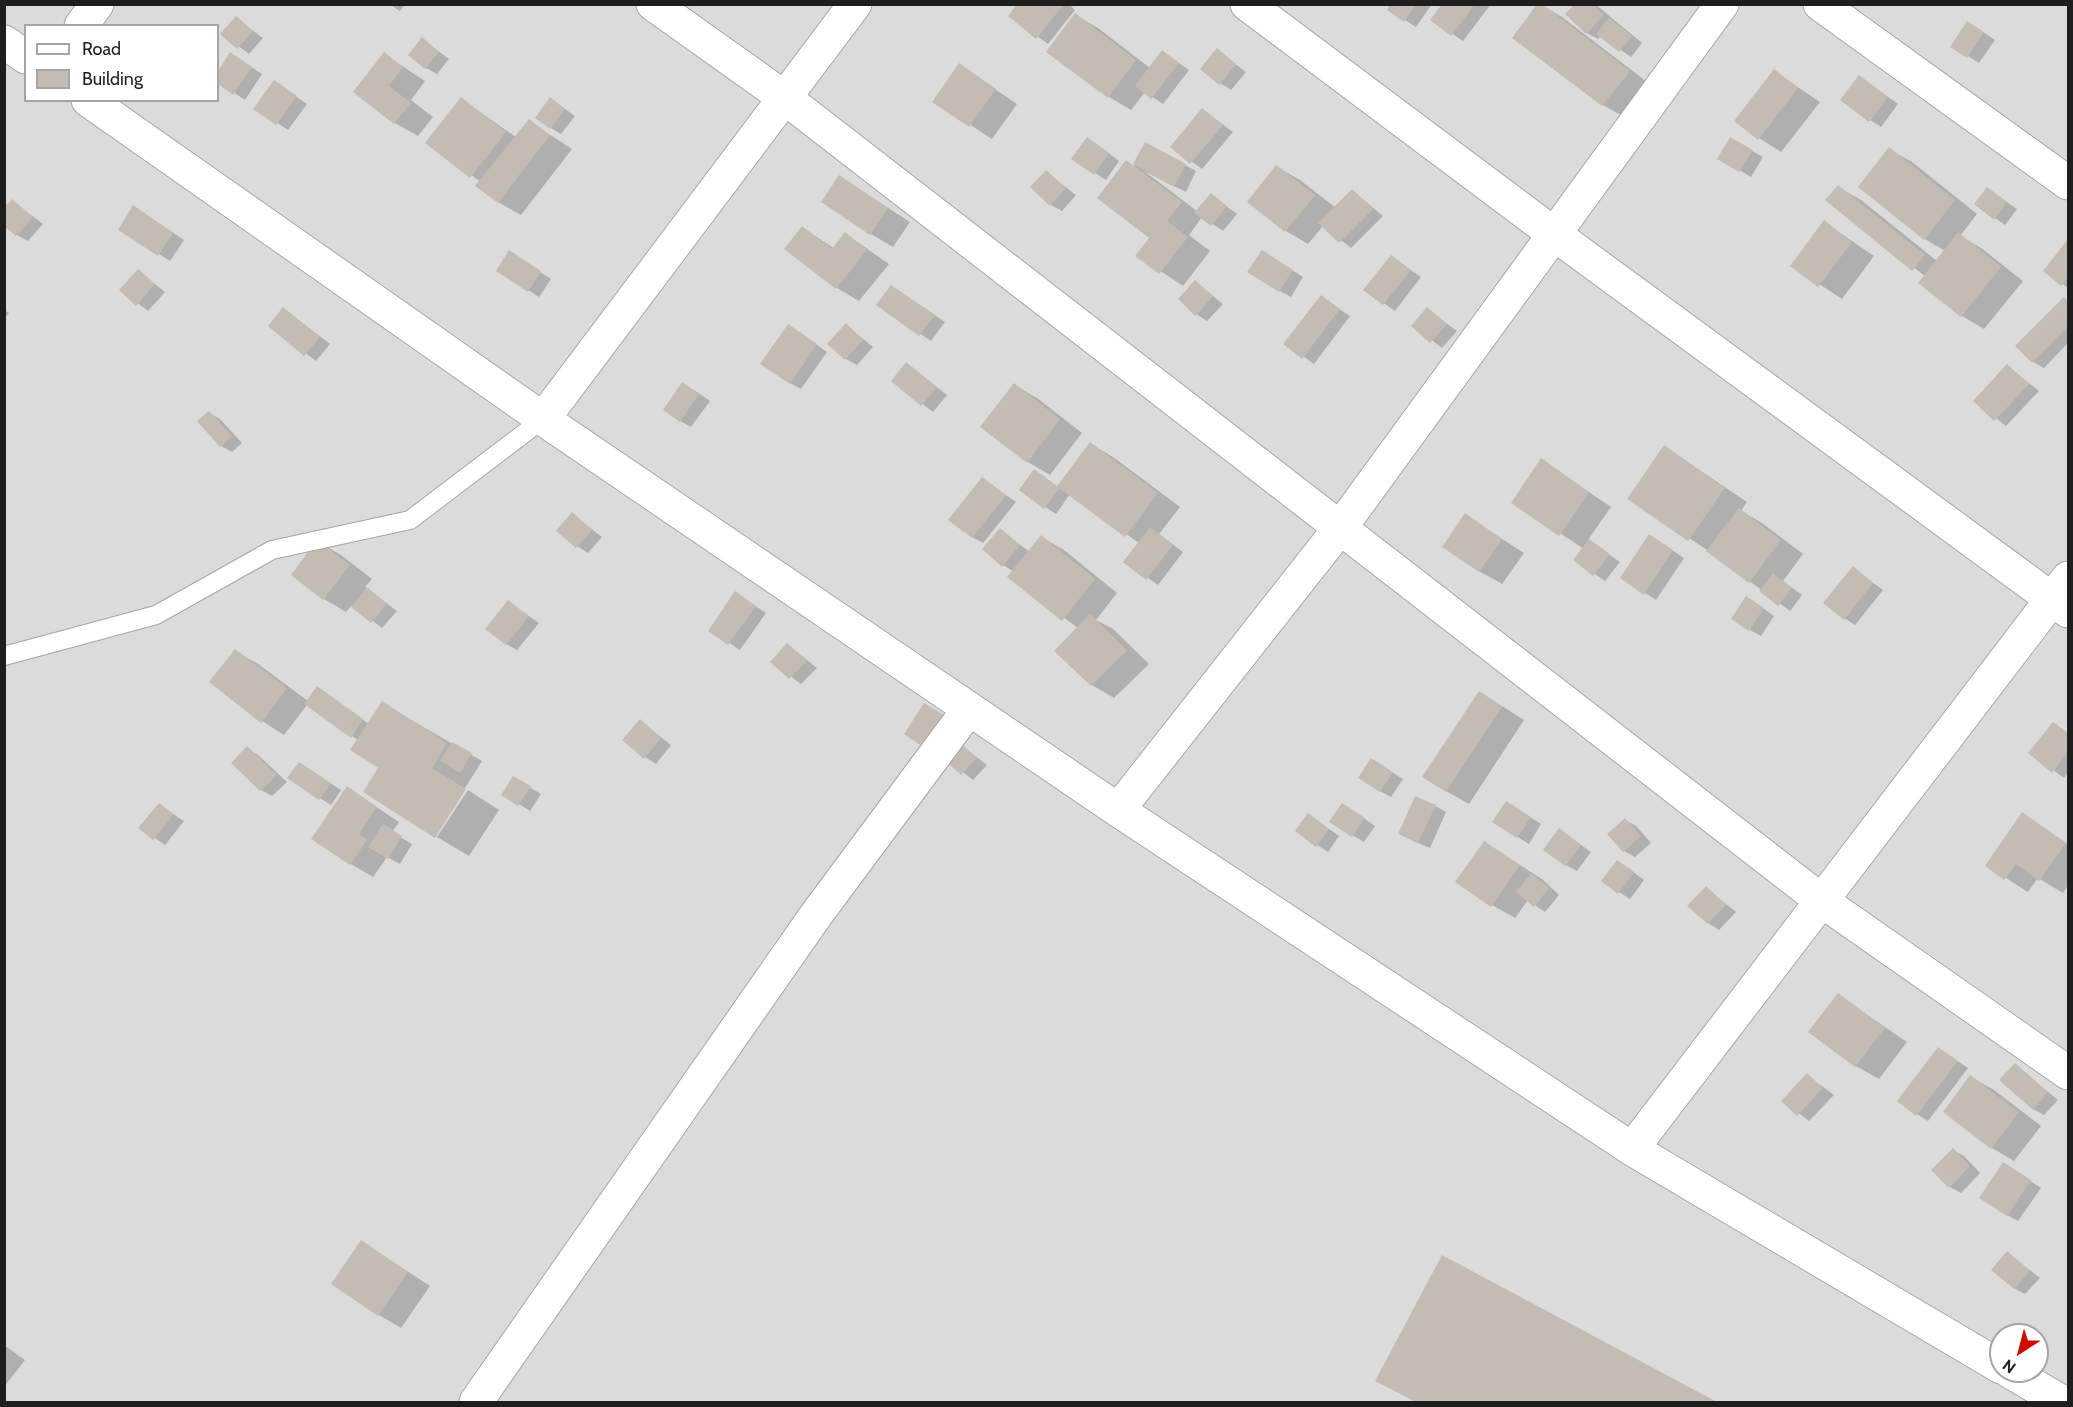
<!DOCTYPE html>
<style>
body{margin:0}
#map{position:relative;width:2073px;height:1407px;overflow:hidden;background:#efece4;font-family:Cabin,sans-serif}
canvas{display:block}
.frame{position:absolute;inset:0;border:6px solid #1e1e1e;pointer-events:none}
.legend{position:absolute;left:24px;top:24px;width:195px;height:78px;box-sizing:border-box;background:#fff;border:2px solid #a5a5a5;margin:0;padding:8px 10px;list-style:none;font-size:18px;color:#1e1e1e}
.legend li{display:flex;align-items:center;gap:12px;height:30px}
.legend b{width:30px;border:2px solid #a5a5a5}
.north{position:absolute;left:1989px;top:1323px;width:60px;height:60px;box-sizing:border-box;background:#fff;border:2px solid #a5a5a5;border-radius:50%;rotate:216deg;font-size:16px;font-weight:700;line-height:24px;text-align:center;color:#1e1e1e}
.north::after{content:'';display:block;margin:auto;width:21px;height:27px;background:#cc0a00;clip-path:polygon(50% 0,100% 100%,50% 72%,0 100%)}
</style>
<div id="map">
<canvas width="2073" height="1407"></canvas>
<div class="frame"></div>
<ul class="legend">
<li><b style="height:8px;background:#fff"></b>Road</li>
<li><b style="height:16px;background:#c4bcb3"></b>Building</li>
</ul>
<div class="north">N</div>
</div>
<script>
const context = document.querySelector('canvas').getContext('2d');
context.lineJoin = 'round';
function paint(path, color) { context.fillStyle = color; context.fill(path, 'evenodd'); }
const toPath = rows => new Path2D(rows.map(r => 'M' + r).join(''));
function trace(path, color, width, dash) { context.strokeStyle = color; context.lineWidth = width; context.lineCap = dash ? 'butt' : 'round'; context.setLineDash(dash || []); context.stroke(path); }
paint(toPath([
 [5,5,2068,5,2068,1402,5,1402],
 [26,26,218,26,218,100,26,100],
 [2001,1335,2037,1335,2037,1371,2001,1371]
]), '#dcdbdb');
paint(toPath([
 [389,4,405,4,400,11],
 [1019,4,1069,4,1075,10,1048,44,1010,16],
 [1392,4,1432,4,1416,27,1405,20],
 [1444,4,1491,4,1463,41,1432,20],
 [1540,4,1562,17,1651,85,1626,118,1603,105,1514,37],
 [1577,4,1595,4,1642,43,1631,57,1601,36,1598,39,1587,33],
 [1075,15,1098,28,1150,68,1163,52,1189,70,1163,104,1145,92,1131,110,1109,97],
 [236,18,263,38,249,54,222,34],
 [1979,29,1995,40,1979,63,1952,46],
 [422,39,449,59,437,74,426,68],
 [1217,50,1246,72,1231,90,1220,83],
 [231,54,262,74,245,100,218,82,218,74],
 [384,54,425,81,411,100,433,117,418,136,395,123,355,91],
 [959,65,1017,104,992,139,934,101],
 [1774,71,1820,102,1781,152,1759,138],
 [1870,84,1898,104,1881,127,1870,120],
 [285,89,307,104,288,130,256,109],
 [461,99,516,137,529,121,572,149,521,215,498,202,481,182,427,143],
 [551,99,575,116,561,134,551,128],
 [1203,110,1233,132,1202,169,1172,147],
 [1731,139,1763,157,1751,177,1719,158],
 [1146,144,1196,171,1186,192,1144,171,1197,211,1211,195,1237,214,1223,231,1202,217,1189,235,1210,251,1183,286,1137,255,1151,238,1134,166],
 [1098,145,1119,161,1106,180,1095,173],
 [1889,149,1912,162,1977,214,1960,236,1981,248,2023,281,1984,329,1962,316,1920,282,1925,276,1827,200,1838,187,1861,200,1937,261,1945,251,1925,239],
 [1277,167,1300,180,1336,208,1353,191,1383,216,1351,248,1323,226,1308,244,1286,231],
 [1046,172,1076,195,1062,211,1051,205],
 [840,177,910,222,893,247,871,234],
 [1988,189,2017,209,2005,225,1995,218],
 [12,201,43,224,28,241,17,235],
 [145,214,184,240,170,261,120,229],
 [1824,222,1874,256,1842,299,1792,266],
 [803,228,835,249,846,234,889,264,859,301,837,288,786,248],
 [2068,241,2068,288,2045,270],
 [1391,257,1421,277,1395,311,1365,290],
 [1273,258,1303,277,1291,297,1280,291],
 [520,259,551,279,539,297,528,290],
 [138,271,165,292,148,311,121,290],
 [1195,282,1223,304,1207,321,1196,314],
 [902,293,945,322,931,341,878,305],
 [1321,297,1350,316,1314,364,1285,343],
 [2065,299,2068,301,2068,343,2044,368,2033,362],
 [284,309,330,344,316,361,270,326],
 [1427,309,1457,331,1442,348,1413,326],
 [4,310,9,313,4,319],
 [846,325,873,347,857,365,846,359],
 [799,332,827,352,801,389,790,383],
 [907,364,947,395,933,412,893,381],
 [2007,366,2039,391,2006,426,1975,401],
 [1014,385,1037,398,1082,433,1050,475,1028,462],
 [694,390,710,401,691,427,680,421],
 [209,413,220,419,242,443,232,452,221,446],
 [1091,444,1113,457,1180,507,1159,534,1183,552,1158,585,1125,562,1139,543,1070,494,1056,514,1045,507,1035,471,1058,487],
 [1665,447,1747,502,1741,511,1762,523,1803,554,1783,581,1802,595,1790,611,1710,552,1629,498],
 [1542,460,1611,507,1588,540,1620,562,1605,581,1575,560,1584,549,1513,502],
 [983,479,1016,502,983,543,972,537],
 [572,514,602,537,588,553,577,546],
 [1465,515,1524,553,1502,584,1479,571],
 [1000,530,1030,552,1041,537,1064,550,1117,593,1096,620,1113,629,1149,664,1114,698,1092,685,1078,628,1009,577,1014,572,1003,565],
 [318,542,341,555,372,579,365,587,397,611,382,628,352,605,346,612,324,599],
 [1660,542,1684,558,1656,600,1622,578],
 [1853,568,1883,590,1855,625,1844,618],
 [746,600,766,613,740,650,710,630],
 [508,602,539,623,517,650,506,644],
 [1757,604,1774,616,1761,636,1750,630],
 [788,645,817,668,801,684,772,662],
 [235,651,258,664,308,701,328,695,369,724,382,703,482,761,435,836,358,740,307,705,284,735,262,721],
 [1502,706,1524,720,1469,804,1446,791],
 [640,721,671,745,656,764,645,757],
 [2053,723,2068,733,2068,773,2064,778,2030,753],
 [958,743,987,765,973,780,945,758],
 [247,748,258,755,287,782,272,796,261,790,233,763],
 [1382,766,1403,779,1391,797,1380,791],
 [310,770,341,790,331,805,289,778],
 [514,778,541,794,530,811,503,794],
 [348,788,399,822,392,832,412,844,400,864,387,857,373,877,351,864],
 [468,790,499,810,469,856,437,837],
 [159,805,184,821,165,845,141,828],
 [1435,806,1446,812,1430,848,1411,840],
 [1517,809,1541,824,1529,844,1494,822],
 [1353,811,1375,826,1364,842,1331,822],
 [2022,814,2068,844,2068,885,2063,893,2038,878,2028,892,1987,866],
 [1309,815,1339,836,1328,852,1317,845],
 [1625,820,1636,826,1651,843,1635,857,1624,851],
 [1560,830,1591,852,1577,871,1566,865],
 [1485,843,1542,879,1559,895,1545,912,1528,900,1515,918,1492,905],
 [1628,868,1644,880,1630,899,1619,892],
 [1706,888,1736,912,1719,930,1708,923],
 [1838,995,1907,1042,1879,1079,1856,1066,1811,1031],
 [1939,1049,1968,1068,1928,1121,1917,1114],
 [2015,1065,2058,1100,2044,1115,2033,1109],
 [1807,1075,1834,1095,1809,1121,1783,1101],
 [1971,1077,1994,1090,2041,1126,2014,1161,1992,1148],
 [1953,1150,1964,1156,1980,1173,1961,1193,1950,1187],
 [2014,1170,2041,1188,2018,1221,2007,1215],
 [362,1242,430,1286,401,1328,379,1315],
 [2008,1253,2040,1278,2025,1294,2014,1288],
 [1443,1257,1713,1402,1416,1402,1377,1380],
 [4,1345,25,1360,4,1387]
]), '#0003');
paint(toPath([
 [1017,4,1064,4,1036,39,1008,16],
 [1390,4,1416,4,1404,22,1387,10],
 [1442,4,1475,4,1451,36,1430,20],
 [1537,4,1542,4,1630,71,1602,106,1512,38],
 [1575,4,1592,4,1604,15,1586,34,1565,14],
 [1075,13,1136,60,1108,98,1046,52],
 [236,16,253,31,237,49,220,34],
 [1609,18,1632,36,1619,52,1596,34],
 [1967,21,1984,32,1967,58,1950,47],
 [422,37,439,52,425,69,408,55],
 [1217,48,1236,64,1219,85,1200,69],
 [1162,50,1179,63,1151,99,1135,86],
 [230,52,252,67,233,95,218,84,218,71],
 [384,52,403,67,389,86,411,103,394,124,353,92],
 [959,63,996,89,969,127,932,102],
 [1774,69,1798,88,1758,140,1734,121],
 [1859,75,1888,97,1869,122,1840,100],
 [274,80,297,96,276,125,253,109],
 [461,97,506,132,470,178,425,143],
 [550,97,565,109,550,129,535,118],
 [1202,108,1223,125,1190,164,1170,147],
 [529,119,550,135,498,203,475,186],
 [1087,137,1109,153,1094,175,1071,159],
 [1730,137,1753,150,1739,172,1717,159],
 [1145,142,1186,164,1174,187,1133,164],
 [1889,147,1955,200,1924,240,1858,187],
 [1126,160,1182,202,1167,221,1188,237,1159,274,1135,256,1149,238,1097,198],
 [1276,165,1315,195,1285,232,1247,202],
 [1046,170,1066,188,1050,206,1030,187],
 [839,175,888,208,870,235,821,202],
 [1838,185,1925,255,1912,271,1825,200],
 [1987,187,2007,202,1994,220,1974,204],
 [1352,189,1373,209,1339,243,1318,223],
 [1211,193,1227,206,1211,226,1194,213],
 [12,199,33,217,16,236,4,226,4,207],
 [133,205,173,233,158,256,118,230],
 [1824,220,1852,242,1818,287,1790,266],
 [802,226,832,249,845,232,867,250,836,289,784,249],
 [1958,232,2001,267,1961,317,1918,283],
 [2068,239,2068,277,2061,286,2043,271],
 [509,250,541,271,528,292,496,271],
 [1262,250,1293,270,1279,292,1247,272],
 [1391,255,1411,270,1383,305,1363,290],
 [138,269,155,284,136,306,119,290],
 [1195,280,1213,296,1195,316,1178,299],
 [891,285,935,315,919,336,876,305],
 [1321,295,1340,309,1302,359,1283,344],
 [2064,297,2068,301,2068,326,2032,363,2015,346],
 [283,307,320,337,304,356,268,326],
 [1427,307,1447,324,1430,343,1411,326],
 [846,323,863,340,845,360,827,344],
 [788,324,817,344,790,384,760,364],
 [906,362,937,387,921,406,891,381],
 [2007,364,2029,384,1994,421,1973,401],
 [682,382,699,394,680,422,663,410],
 [1014,383,1060,419,1027,463,980,427],
 [209,411,232,436,220,447,197,421],
 [1090,442,1158,493,1125,537,1059,488,1044,509,1019,490,1034,469,1057,486],
 [1664,445,1725,488,1688,541,1627,499],
 [1541,458,1589,492,1559,536,1511,503],
 [982,477,1006,495,972,538,948,520],
 [1739,508,1781,540,1749,583,1706,551],
 [572,512,592,530,576,548,556,531],
 [1465,513,1502,539,1479,572,1442,547],
 [1150,527,1173,545,1146,580,1123,562],
 [1000,528,1020,545,1002,567,982,549],
 [1649,534,1673,550,1644,595,1620,578],
 [1041,535,1095,579,1062,621,1007,577],
 [1589,539,1610,554,1593,576,1573,560],
 [317,540,350,565,323,600,291,575],
 [1853,566,1873,583,1844,620,1823,603],
 [1773,573,1792,588,1778,606,1759,591],
 [367,587,387,604,371,623,351,607],
 [735,591,756,606,728,645,708,631],
 [1746,596,1764,608,1749,631,1731,619],
 [508,600,529,616,506,645,485,629],
 [1090,614,1127,650,1091,686,1054,651],
 [787,643,807,661,789,679,770,662],
 [235,649,287,688,261,723,209,682],
 [317,686,363,719,351,738,304,704],
 [1479,691,1502,706,1446,792,1422,777],
 [382,701,447,743,432,768,466,789,435,838,363,792,378,768,350,750],
 [924,703,945,716,925,748,904,734],
 [640,719,661,738,644,759,622,740],
 [2053,722,2068,733,2068,752,2052,773,2028,753],
 [958,741,977,758,961,775,942,758],
 [452,742,472,753,460,773,440,761],
 [247,746,277,775,260,791,231,763],
 [1371,758,1393,772,1380,792,1358,778],
 [299,762,331,783,319,800,287,778],
 [513,776,531,786,518,806,501,795],
 [347,786,377,807,359,834,367,840,350,865,311,839],
 [1415,796,1436,805,1418,843,1398,834],
 [1506,801,1531,817,1517,838,1492,822],
 [159,803,174,814,153,840,138,828],
 [1342,803,1365,818,1352,837,1329,822],
 [2022,812,2066,843,2039,881,2016,864,2004,880,1985,866],
 [1308,813,1329,829,1316,847,1295,831],
 [1625,818,1641,836,1623,852,1607,834],
 [383,824,402,836,388,859,368,847],
 [1559,828,1581,845,1565,866,1543,850],
 [1484,841,1520,865,1491,907,1455,882],
 [1617,860,1634,872,1618,894,1601,881],
 [1531,873,1549,888,1534,907,1516,892],
 [1706,886,1726,905,1708,924,1687,906],
 [1838,993,1885,1028,1855,1067,1808,1032],
 [1938,1047,1958,1061,1916,1116,1897,1101],
 [2015,1063,2048,1092,2033,1110,1999,1080],
 [1807,1073,1823,1088,1797,1116,1781,1101],
 [1970,1075,2019,1112,1991,1149,1943,1112],
 [1953,1148,1970,1166,1949,1188,1931,1170],
 [2003,1162,2031,1180,2007,1216,1979,1198],
 [361,1240,408,1272,378,1316,331,1284],
 [2007,1251,2030,1271,2014,1289,1991,1270],
 [1442,1255,1717,1402,1416,1402,1375,1381]
]), '#c4bcb3');
const service = toPath([
 [4,656,156,615,272,550,410,520,543,419]
]);
const minor = toPath([
 [653,4,785,98,1822,901,2068,1073],
 [1247,4,1554,234,2068,611],
 [1820,4,2068,183],
 [81,26,97,4],
 [4,42,26,57],
 [88,100,543,419,1118,810,1632,1149,2001,1367],
 [543,419,855,4],
 [1118,810,1340,528,1722,4],
 [1632,1149,2068,578],
 [2009,1371,2062,1402],
 [476,1402,816,915,969,709]
]);
trace(service, '#a5a5a5', 20);
trace(minor, '#a5a5a5', 35);
trace(service, '#fff', 18);
trace(minor, '#fff', 33);
</script>
